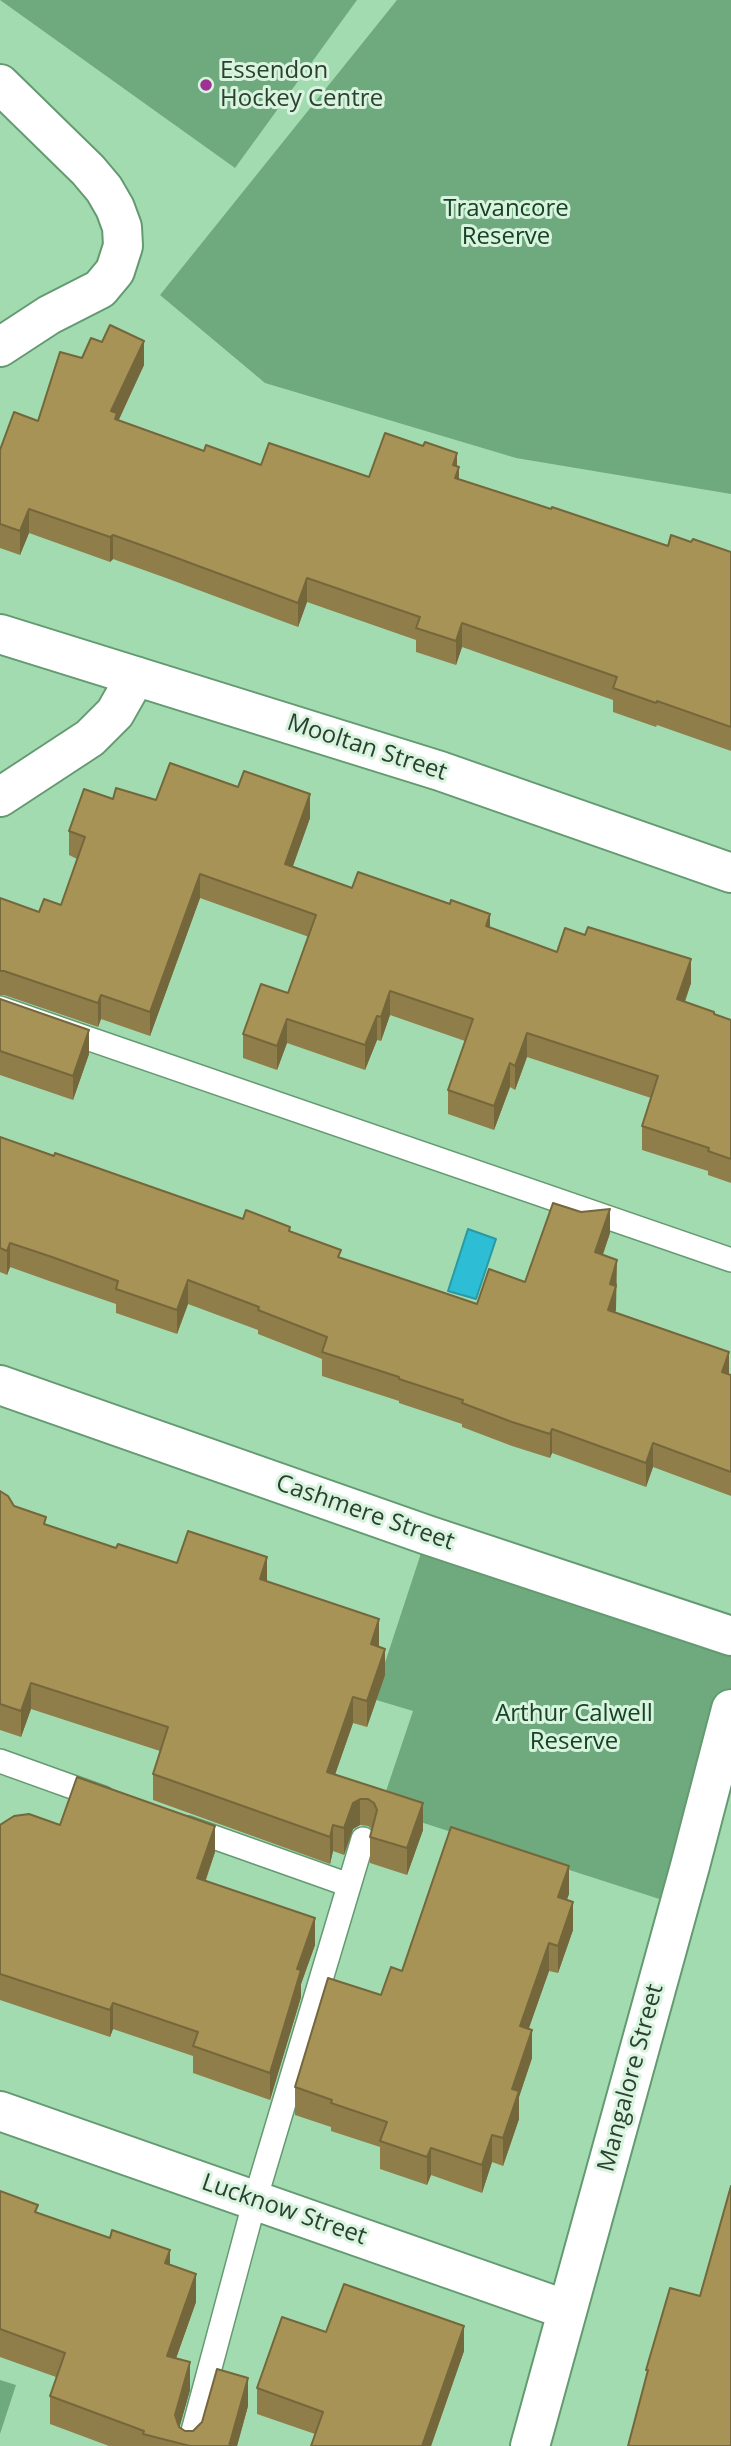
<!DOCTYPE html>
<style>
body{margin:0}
canvas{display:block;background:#a3dbb0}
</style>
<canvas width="731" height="2446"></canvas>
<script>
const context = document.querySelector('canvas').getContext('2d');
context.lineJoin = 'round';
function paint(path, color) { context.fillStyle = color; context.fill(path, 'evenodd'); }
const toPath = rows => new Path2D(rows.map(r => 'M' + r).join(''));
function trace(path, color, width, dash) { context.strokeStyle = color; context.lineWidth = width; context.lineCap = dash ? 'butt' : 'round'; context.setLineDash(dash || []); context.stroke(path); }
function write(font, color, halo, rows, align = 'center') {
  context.font = font + ' "Open Sans",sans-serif'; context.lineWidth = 6; context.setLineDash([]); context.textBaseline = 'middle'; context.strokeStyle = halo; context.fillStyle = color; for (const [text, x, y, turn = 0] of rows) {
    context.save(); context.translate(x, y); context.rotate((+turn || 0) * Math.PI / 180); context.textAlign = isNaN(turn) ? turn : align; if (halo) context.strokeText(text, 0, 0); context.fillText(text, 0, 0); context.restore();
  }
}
paint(toPath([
 [0,0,357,0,235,168],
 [397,0,731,0,731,494,516,458,265,383,160,295],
 [427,1535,731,1636,731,1709,678,1905,380,1809,413,1711,373,1699],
 [0,2380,16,2385,0,2434]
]), '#6faa7e');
const water = toPath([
 [468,1229,496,1239,476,1299,448,1291,468,1229]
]);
paint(water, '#2dbdd4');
trace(water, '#2c98a3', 2);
const service = toPath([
 [0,1008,731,1260],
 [0,1761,103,1798],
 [188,1828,349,1885],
 [189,2446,255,2200,363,1839]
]);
const minor = toPath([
 [0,84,88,170,104,189,115,208,122,227,123,246,115,271,100,289,49,315,0,347],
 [0,634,440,771,731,873],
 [0,797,90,738,115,713,136,676],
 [0,1385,427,1535,731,1636],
 [0,2111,567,2310],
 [530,2446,690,1866,731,1709]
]);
trace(service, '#649a71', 26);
trace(minor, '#649a71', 42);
trace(service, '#fff', 23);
trace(minor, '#fff', 38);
paint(toPath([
 [82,358,144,365,118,420,204,451,261,465,369,477,457,466,459,479,668,546,691,542,731,552,731,751,657,725,656,727,613,712,613,700,462,647,456,665,416,652,416,640,307,602,298,627,166,578,113,559,110,562,29,533,20,555,0,548,0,450,38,421],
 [113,799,156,800,310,818,293,866,352,888,490,928,557,952,691,983,685,1002,714,1014,731,1020,731,1183,708,1175,708,1171,642,1150,642,1126,651,1098,527,1057,515,1090,510,1087,494,1130,448,1114,448,1090,465,1041,390,1015,381,1041,377,1040,365,1070,287,1043,277,1070,243,1058,243,1034,288,993,309,937,200,898,150,1036,101,1019,98,1027,4,995,0,995,0,898,39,912,61,905,77,859,69,855,69,831],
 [0,999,89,1054,73,1100,0,1075],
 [0,1137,243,1219,290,1232,341,1258,477,1304,525,1282,610,1233,603,1255,617,1284,616,1288,615,1312,731,1375,731,1496,653,1467,646,1487,552,1453,550,1458,512,1446,462,1427,462,1424,399,1403,399,1401,322,1376,322,1359,258,1334,258,1330,188,1304,177,1334,116,1313,116,1304,52,1282,10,1267,7,1275,0,1272],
 [0,1491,14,1506,46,1524,116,1548,177,1563,267,1582,379,1646,385,1675,367,1727,353,1723,335,1774,423,1830,407,1875,370,1863,370,1837,372,1829,368,1826,360,1825,353,1829,344,1855,333,1851,330,1864,153,1800,153,1774,160,1751,31,1709,21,1737,0,1730],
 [0,1825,60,1825,215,1852,206,1880,315,1945,301,1984,301,1997,270,2100,193,2073,193,2056,113,2029,110,2037,0,2000],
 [569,1894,566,1900,573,1930,558,1973,549,1971,528,2029,532,2058,519,2097,519,2119,503,2166,492,2162,482,2193,431,2175,427,2185,380,2169,380,2147,331,2131,331,2127,295,2115,295,2087,381,1995,402,1971],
 [0,2191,38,2213,170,2265,196,2302,176,2358,190,2390,179,2428,185,2431,193,2431,248,2406,237,2446,109,2446,50,2424,50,2396,56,2377,0,2357],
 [326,2332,464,2351,431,2446,311,2446,315,2434,257,2414,257,2388]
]), '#907e4a');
paint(toPath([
 [144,341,144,365,117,424,111,411],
 [457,453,457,473,459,467,459,491,455,502,453,465],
 [29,509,29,533,20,555,20,531],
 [113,535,113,559,110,562,110,537],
 [307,578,307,602,298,627,298,603],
 [462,623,462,647,456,665,456,641],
 [310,794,310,818,285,888,285,864],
 [200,874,200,898,150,1036,150,1012],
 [490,914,490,938,486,926],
 [691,959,691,983,677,1023,677,999],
 [390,991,390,1015,381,1041,381,1017],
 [101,995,101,1019,98,1027,98,1003],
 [377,1016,377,1040,365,1070,365,1045],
 [287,1019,287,1043,277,1070,277,1046],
 [89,1030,89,1054,73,1100,73,1076],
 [527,1033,527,1057,515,1090,515,1066],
 [510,1063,510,1087,494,1130,494,1106],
 [610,1209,610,1233,595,1276,595,1252],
 [10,1243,10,1267,7,1275,7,1251],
 [617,1260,616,1310,608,1334,610,1284],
 [188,1280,188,1304,177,1334,177,1310],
 [729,1352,729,1376,722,1372],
 [552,1429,552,1453,550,1458,550,1434],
 [653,1443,653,1467,646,1487,646,1463],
 [267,1557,267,1584,260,1579],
 [379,1619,379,1646,371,1671,371,1644],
 [385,1649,385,1675,367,1727,367,1701],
 [31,1683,31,1709,21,1737,21,1711],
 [353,1697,353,1723,327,1798,327,1772],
 [360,1799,360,1825,353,1829,344,1855,344,1828,353,1803],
 [423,1803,423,1830,407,1875,407,1848],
 [333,1825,333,1851,330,1864,330,1837],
 [215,1826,215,1852,197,1904,197,1878],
 [569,1866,569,1894,558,1925,558,1897],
 [573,1902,573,1930,558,1973,558,1946],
 [315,1918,315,1945,301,1984,301,1997,270,2100,270,2073,297,1969],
 [549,1943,549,1971,520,2054,520,2026],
 [113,2003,113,2029,110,2037,110,2010],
 [532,2030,532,2058,519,2097,519,2119,503,2166,503,2138,512,2089],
 [492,2135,492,2162,482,2193,482,2165],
 [431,2148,431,2175,427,2185,427,2157],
 [170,2250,170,2278,165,2263],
 [196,2274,196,2302,167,2384,167,2356],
 [464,2326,464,2351,431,2446,422,2446],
 [190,2362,190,2390,175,2443,175,2415],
 [248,2378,248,2406,237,2446,229,2446]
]), '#75673c');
const building = toPath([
 [110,325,144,341,111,411,117,413,115,419,204,451,206,445,261,465,269,443,369,477,385,433,423,446,425,442,457,453,453,465,459,467,455,478,551,509,552,507,668,546,671,535,691,542,693,539,731,552,731,727,657,701,656,703,613,688,617,677,462,623,456,641,416,628,420,617,307,578,298,603,166,554,113,535,110,537,29,509,20,531,0,524,0,450,14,412,38,421,60,352,82,358,91,338,102,342,110,325],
 [170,763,238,787,244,771,310,794,285,864,352,888,358,872,450,904,451,900,490,914,486,926,557,952,565,928,585,935,588,927,691,959,677,999,714,1012,714,1014,731,1020,731,1159,708,1151,709,1148,642,1126,658,1076,527,1033,515,1066,510,1063,494,1106,448,1090,473,1019,390,991,381,1017,377,1016,365,1045,287,1019,277,1046,243,1034,261,984,288,993,316,915,200,874,150,1012,101,995,98,1003,4,971,0,971,0,898,39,912,44,899,61,905,85,837,69,831,84,789,113,799,116,788,156,800,170,763],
 [0,999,89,1030,73,1076,0,1051,0,999],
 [0,1137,54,1156,55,1153,243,1219,246,1210,290,1227,289,1231,341,1250,338,1257,477,1304,489,1269,525,1282,553,1203,581,1212,610,1209,595,1252,617,1260,610,1284,616,1286,608,1310,729,1352,722,1372,731,1375,731,1472,653,1443,646,1463,552,1429,550,1434,512,1422,462,1403,463,1400,399,1379,399,1377,322,1352,327,1337,258,1310,259,1307,188,1280,177,1310,116,1289,118,1281,52,1257,10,1243,7,1251,0,1248,0,1137],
 [0,1491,8,1496,14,1506,46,1517,44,1524,116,1548,118,1544,177,1563,188,1531,267,1557,260,1579,379,1619,371,1644,385,1649,367,1701,353,1697,327,1772,423,1803,407,1848,370,1837,377,1810,374,1803,368,1799,360,1799,353,1803,344,1828,333,1825,330,1837,153,1774,168,1727,31,1683,21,1711,0,1704,0,1491],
 [77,1777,215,1826,197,1878,315,1918,297,1969,301,1970,270,2073,193,2046,198,2032,113,2003,110,2010,0,1974,0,1825,14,1816,29,1814,60,1825,77,1777],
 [451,1827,569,1866,558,1897,573,1902,558,1946,549,1943,520,2026,532,2030,512,2089,519,2091,503,2138,492,2135,482,2165,431,2148,427,2157,380,2141,387,2122,331,2103,332,2100,295,2087,328,1978,381,1995,391,1967,402,1971,451,1827],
 [731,2186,731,2446,628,2446,648,2370,646,2370,670,2288,700,2296,731,2186],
 [0,2191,38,2205,35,2212,110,2238,112,2230,170,2250,165,2263,196,2274,167,2356,190,2362,175,2415,179,2427,185,2431,193,2431,202,2422,217,2369,248,2378,229,2446,190,2446,143,2434,144,2431,50,2396,65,2353,0,2329,0,2191],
 [344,2284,464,2326,422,2446,311,2446,323,2412,257,2388,282,2317,326,2332,344,2284]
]);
paint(building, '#a79356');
trace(building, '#75673c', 2);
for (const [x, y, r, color] of [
 [206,85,7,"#9d3294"]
]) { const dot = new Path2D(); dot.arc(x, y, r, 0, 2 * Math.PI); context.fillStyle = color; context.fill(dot); trace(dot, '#d8f4de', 2.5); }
write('24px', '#2a4130', '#d8f4de', [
 ["Essendon",220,71],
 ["Hockey Centre",220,99]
], 'left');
write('24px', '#164225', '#d8f4de', [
 ["Travancore",506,209],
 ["Reserve",506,237],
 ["Arthur Calwell",574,1714],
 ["Reserve",574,1742]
]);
write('24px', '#2a4130', '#d8f4de', [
 ["Mooltan Street",367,748,18],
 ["Cashmere Street",365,1513,19],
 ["Mangalore Street",631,2078,-75],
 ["Lucknow Street",284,2210,19]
]);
</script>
